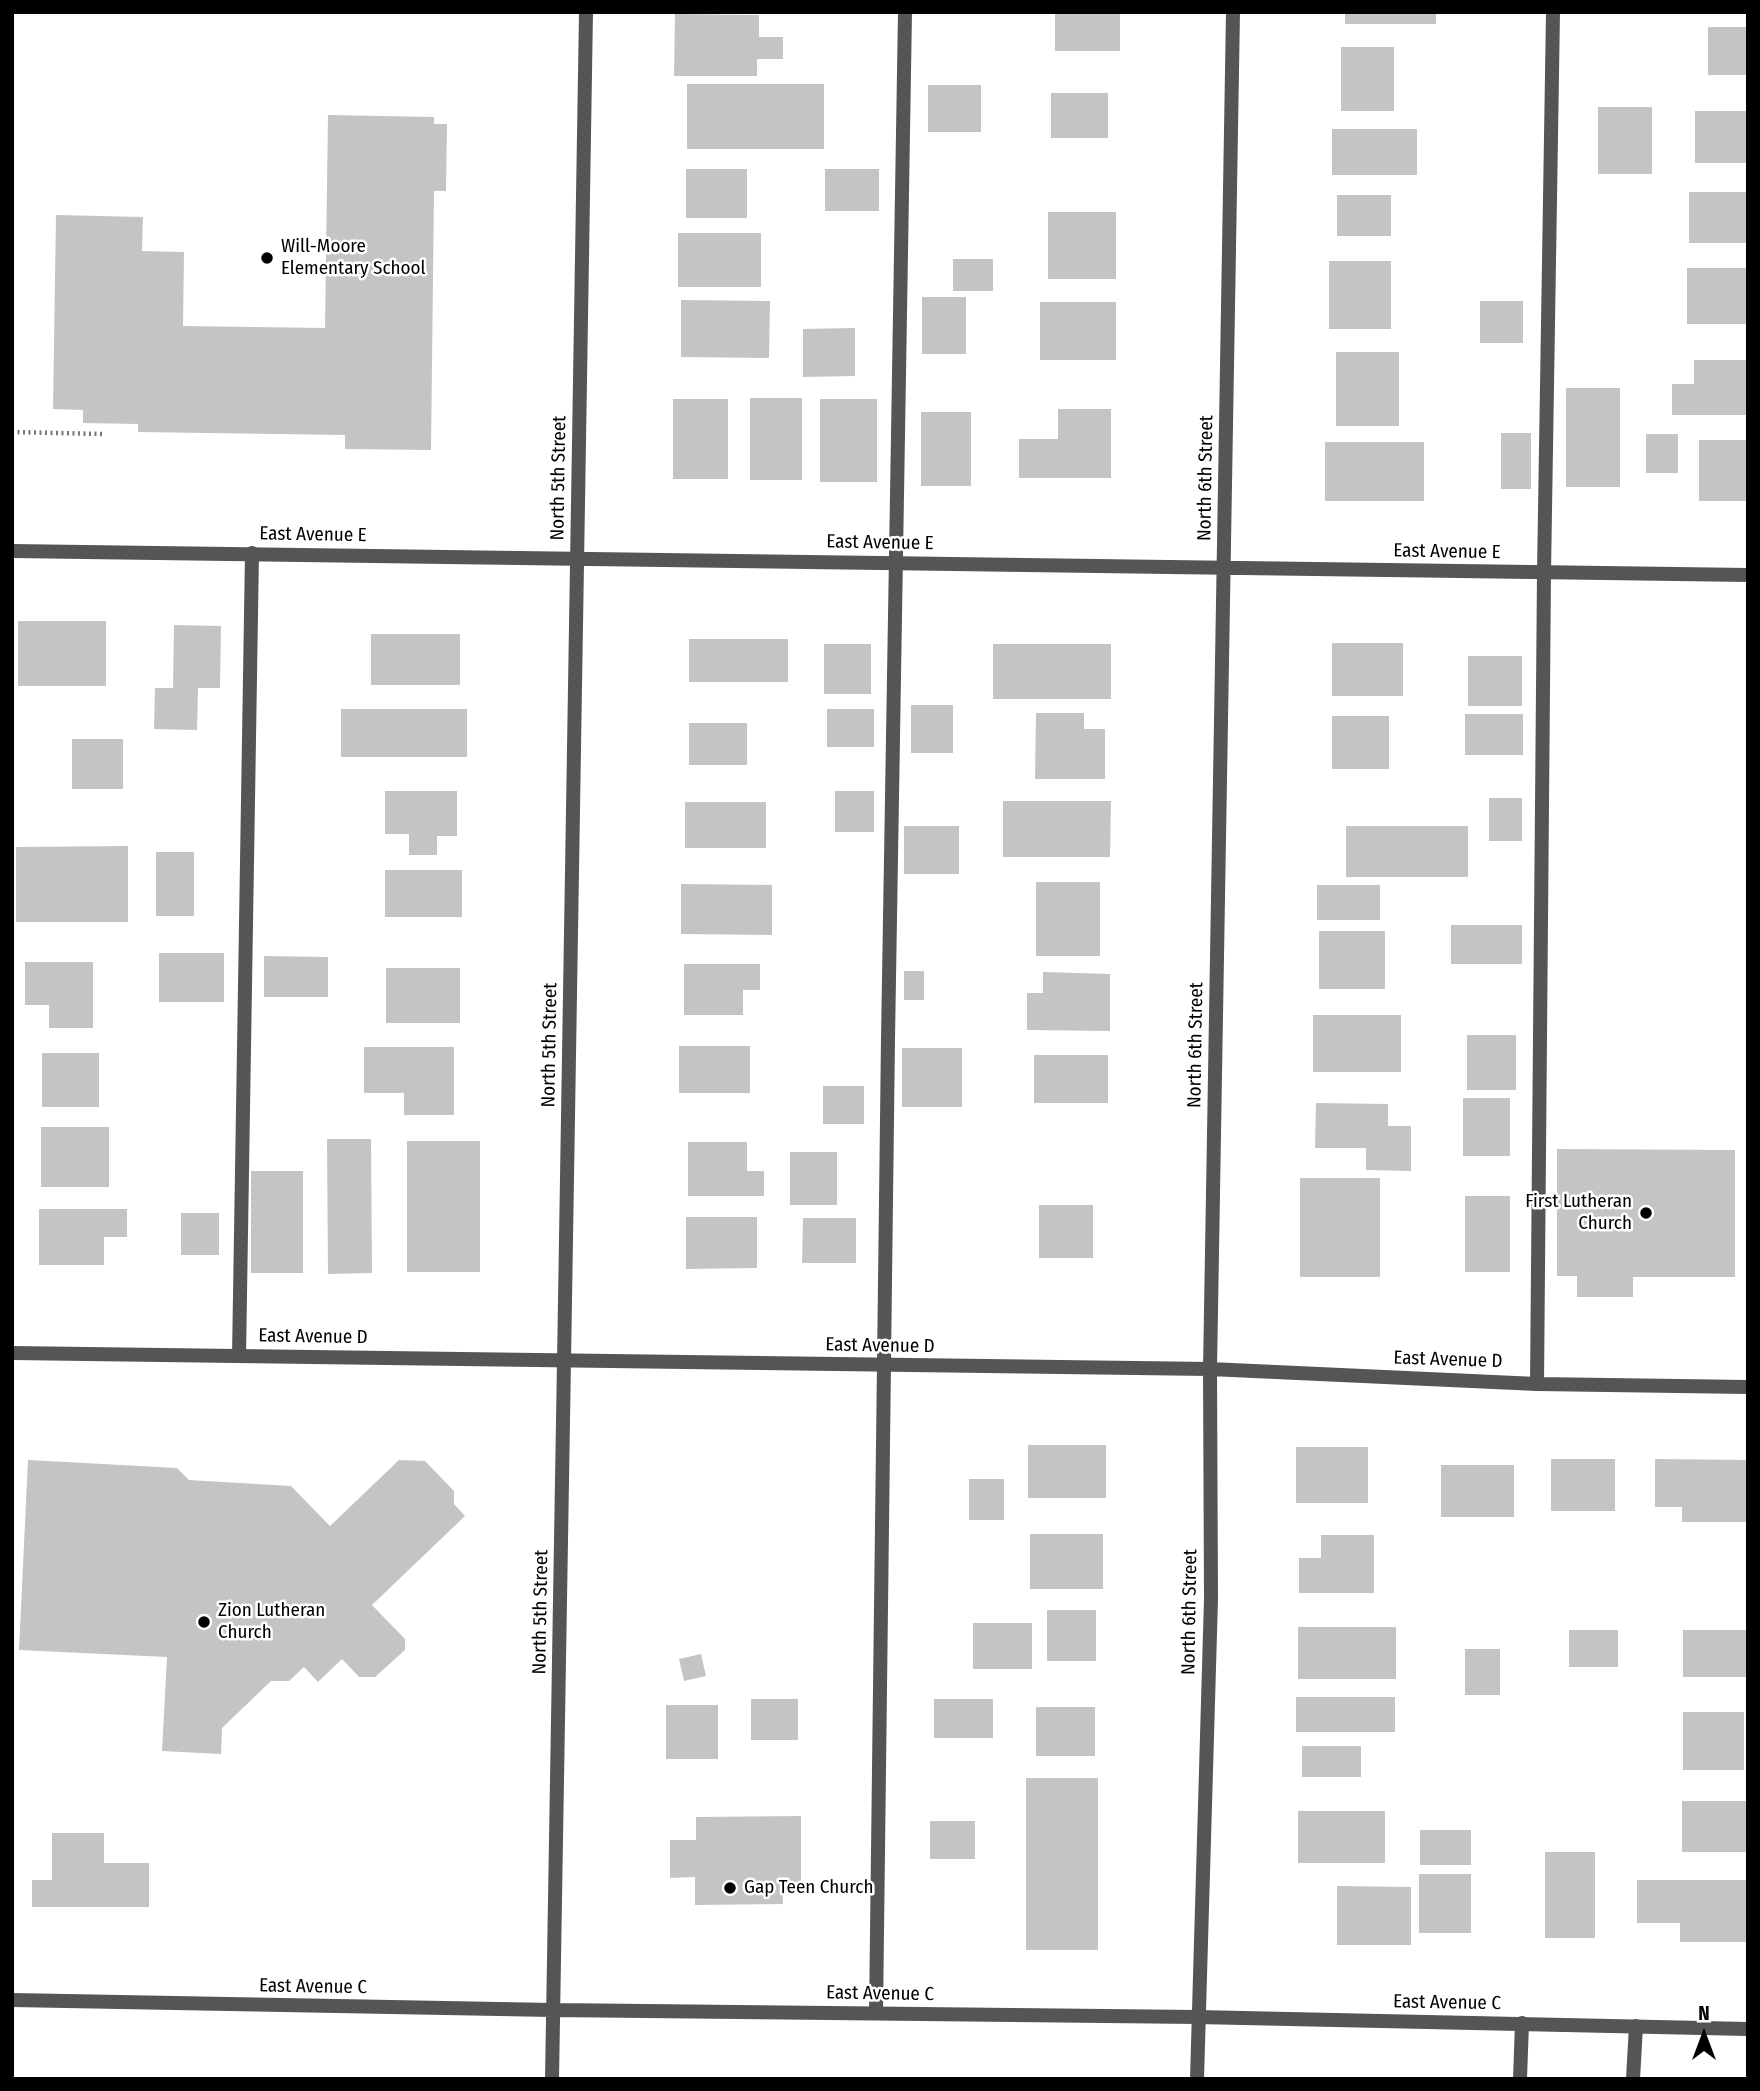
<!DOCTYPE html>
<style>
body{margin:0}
#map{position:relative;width:1760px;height:2091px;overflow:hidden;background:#fff;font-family:"Fira Sans Condensed",sans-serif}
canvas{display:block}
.frame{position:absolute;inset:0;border:14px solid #000;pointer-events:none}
.north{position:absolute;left:1669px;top:2000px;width:70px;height:70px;-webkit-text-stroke:5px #fff;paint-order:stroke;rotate:0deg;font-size:19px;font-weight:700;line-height:28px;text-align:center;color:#000}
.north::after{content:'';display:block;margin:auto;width:24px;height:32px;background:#000;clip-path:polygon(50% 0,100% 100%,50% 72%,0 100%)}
</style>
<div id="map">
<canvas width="1760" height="2091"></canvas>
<div class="frame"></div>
<div class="north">N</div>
</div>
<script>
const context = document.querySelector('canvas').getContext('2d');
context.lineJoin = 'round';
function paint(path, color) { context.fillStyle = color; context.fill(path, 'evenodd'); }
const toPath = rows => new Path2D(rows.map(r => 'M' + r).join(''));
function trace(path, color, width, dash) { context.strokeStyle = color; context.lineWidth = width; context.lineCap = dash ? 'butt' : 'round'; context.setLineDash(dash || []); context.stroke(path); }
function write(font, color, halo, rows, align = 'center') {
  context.font = font + ' "Fira Sans Condensed",sans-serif'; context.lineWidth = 5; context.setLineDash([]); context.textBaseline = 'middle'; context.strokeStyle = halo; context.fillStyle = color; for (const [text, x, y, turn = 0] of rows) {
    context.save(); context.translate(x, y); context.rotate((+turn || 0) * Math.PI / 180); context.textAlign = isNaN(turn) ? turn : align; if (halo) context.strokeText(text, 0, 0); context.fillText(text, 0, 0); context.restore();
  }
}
paint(toPath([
 [1055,12,1120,12,1120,51,1055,51],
 [1345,12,1436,12,1436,24,1345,24],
 [675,14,759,15,759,37,783,37,783,59,757,59,757,76,674,76],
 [1708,27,1748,27,1748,75,1708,75],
 [1341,47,1394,47,1394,111,1341,111],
 [687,84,824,84,824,149,687,149],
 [928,85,981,85,981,132,928,132],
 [1051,93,1108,93,1108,138,1051,138],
 [1598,107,1652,107,1652,174,1598,174],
 [1695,111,1748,111,1748,163,1695,163],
 [328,115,434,117,434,124,447,124,446,191,434,191,431,450,345,449,345,435,138,432,138,424,83,423,83,410,53,409,56,215,143,217,142,251,184,252,183,326,325,328],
 [1332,129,1417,129,1417,175,1332,175],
 [686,169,747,169,747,218,686,218],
 [825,169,879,169,879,211,825,211],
 [1689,192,1748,192,1748,243,1689,243],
 [1337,195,1391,195,1391,236,1337,236],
 [1048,212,1116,212,1116,279,1048,279],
 [678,233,761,233,761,287,678,287],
 [953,259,993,259,993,291,953,291],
 [1329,261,1391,261,1391,329,1329,329],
 [1687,268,1748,268,1748,324,1687,324],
 [922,297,966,297,966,354,922,354],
 [681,300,770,301,769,358,681,357],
 [1480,301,1523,301,1523,343,1480,343],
 [1040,302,1116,302,1116,360,1040,360],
 [855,328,855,376,803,377,803,329],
 [1336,352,1399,352,1399,426,1336,426],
 [1694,360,1748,360,1748,415,1672,415,1672,384,1694,384],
 [1566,388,1620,388,1620,487,1566,487],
 [750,398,802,398,802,480,750,480],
 [673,399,728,399,728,479,673,479],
 [820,399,877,399,877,482,820,482],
 [1058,409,1111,409,1111,478,1019,478,1019,439,1058,439],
 [921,412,971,412,971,486,921,486],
 [1501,433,1531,433,1531,489,1501,489],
 [1646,434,1678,434,1678,473,1646,473],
 [1699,440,1748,440,1748,501,1699,501],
 [1325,442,1424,442,1424,501,1325,501],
 [18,621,106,621,106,686,18,686],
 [174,625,221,626,220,688,198,688,197,730,154,729,155,688,173,688],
 [371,634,460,634,460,685,371,685],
 [689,639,788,639,788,682,689,682],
 [1332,643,1403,643,1403,696,1332,696],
 [824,644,871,644,871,694,824,694],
 [993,644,1111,644,1111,699,993,699],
 [1468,656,1522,656,1522,706,1468,706],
 [911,705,953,705,953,753,911,753],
 [341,709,467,709,467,757,341,757],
 [827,709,874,709,874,747,827,747],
 [1036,713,1084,713,1084,729,1105,729,1105,779,1035,779],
 [1465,714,1523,714,1523,755,1465,755],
 [1332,716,1389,716,1389,769,1332,769],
 [689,723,747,723,747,765,689,765],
 [72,739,123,739,123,789,72,789],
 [385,791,457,791,457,836,437,836,437,855,409,855,409,834,385,834],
 [835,791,874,791,874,832,835,832],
 [1489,798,1522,798,1522,841,1489,841],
 [1003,801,1111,801,1110,857,1003,857],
 [685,802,766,802,766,848,685,848],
 [904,826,959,826,959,874,904,874],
 [1346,826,1468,826,1468,877,1346,877],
 [128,846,128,922,16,922,16,847],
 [156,852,194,852,194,916,156,916],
 [385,870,462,870,462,917,385,917],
 [1036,882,1100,882,1100,956,1036,956],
 [681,884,772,885,772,935,681,934],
 [1317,885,1380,885,1380,920,1317,920],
 [1451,925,1522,925,1522,964,1451,964],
 [1319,931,1385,931,1385,989,1319,989],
 [159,953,224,953,224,1002,159,1002],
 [264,956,328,957,328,997,264,997],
 [25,962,93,962,93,1028,49,1028,49,1005,25,1005],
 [684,964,760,964,760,990,743,990,743,1015,684,1015],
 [386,968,460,968,460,1023,386,1023],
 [904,971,924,971,924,1000,904,1000],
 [1043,972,1110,974,1110,1031,1027,1030,1027,993,1043,993],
 [1313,1015,1401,1015,1401,1072,1313,1072],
 [1467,1035,1516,1035,1516,1090,1467,1090],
 [679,1046,750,1046,750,1093,679,1093],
 [364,1047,454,1047,454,1115,404,1115,404,1093,364,1093],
 [902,1048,962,1048,962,1107,902,1107],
 [42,1053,99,1053,99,1107,42,1107],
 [1034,1055,1108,1055,1108,1103,1034,1103],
 [823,1086,864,1086,864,1124,823,1124],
 [1463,1098,1510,1098,1510,1156,1463,1156],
 [1316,1103,1388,1104,1388,1126,1411,1126,1411,1171,1366,1170,1366,1148,1315,1148],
 [41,1127,109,1127,109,1187,41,1187],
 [327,1139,371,1139,372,1273,328,1274],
 [407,1141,480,1141,480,1272,407,1272],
 [688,1142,747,1142,747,1171,764,1171,764,1196,688,1196],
 [1557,1149,1735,1150,1735,1277,1633,1277,1633,1297,1577,1297,1577,1276,1557,1276],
 [790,1152,837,1152,837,1205,790,1205],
 [251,1171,303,1171,303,1273,251,1273],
 [1300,1178,1380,1178,1380,1277,1300,1277],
 [1465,1196,1510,1196,1510,1272,1465,1272],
 [1039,1205,1093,1205,1093,1258,1039,1258],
 [39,1209,127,1209,127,1237,104,1237,104,1265,39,1265],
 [181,1213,219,1213,219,1255,181,1255],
 [686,1217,757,1217,757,1268,686,1269],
 [803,1218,856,1218,856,1263,802,1263],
 [1028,1445,1106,1445,1106,1498,1028,1498],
 [1296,1447,1368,1447,1368,1503,1296,1503],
 [1551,1459,1615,1459,1615,1511,1551,1511],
 [1655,1459,1748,1460,1748,1522,1682,1522,1682,1507,1655,1507],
 [28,1460,177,1468,189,1480,291,1486,330,1526,399,1460,425,1461,454,1491,454,1504,465,1516,372,1605,405,1639,405,1650,375,1677,359,1677,342,1659,318,1682,304,1667,289,1681,271,1681,222,1728,221,1754,162,1751,167,1657,19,1650],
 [1441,1465,1514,1465,1514,1517,1441,1517],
 [969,1479,1004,1479,1004,1520,969,1520],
 [1030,1534,1103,1534,1103,1589,1030,1589],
 [1321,1535,1374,1535,1374,1593,1299,1593,1299,1558,1321,1558],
 [1047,1610,1096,1610,1096,1661,1047,1661],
 [973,1623,1032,1623,1032,1669,973,1669],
 [1298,1627,1396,1627,1396,1679,1298,1679],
 [1569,1630,1618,1630,1618,1667,1569,1667],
 [1683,1630,1748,1630,1748,1677,1683,1677],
 [1465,1649,1500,1649,1500,1695,1465,1695],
 [701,1654,706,1676,684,1681,679,1659],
 [1296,1697,1395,1697,1395,1732,1296,1732],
 [751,1699,798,1699,798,1740,751,1740],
 [934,1699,993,1699,993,1738,934,1738],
 [666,1705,718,1705,718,1759,666,1759],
 [1036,1707,1095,1707,1095,1756,1036,1756],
 [1683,1712,1744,1712,1744,1770,1683,1770],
 [1302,1746,1361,1746,1361,1777,1302,1777],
 [1026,1778,1098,1778,1098,1950,1026,1950],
 [1682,1801,1747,1801,1747,1852,1682,1852],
 [1298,1811,1385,1811,1385,1863,1298,1863],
 [801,1816,801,1883,782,1883,783,1904,695,1905,695,1877,670,1878,670,1840,696,1840,696,1817],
 [930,1821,975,1821,975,1859,930,1859],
 [1420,1830,1471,1830,1471,1865,1420,1865],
 [52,1833,104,1833,104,1863,149,1863,149,1907,32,1907,32,1880,52,1880],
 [1545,1852,1595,1852,1595,1938,1545,1938],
 [1419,1874,1471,1874,1471,1933,1419,1933],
 [1637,1880,1748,1880,1748,1942,1680,1942,1680,1923,1637,1923],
 [1337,1886,1411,1887,1411,1945,1337,1945]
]), '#c4c4c4');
trace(toPath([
 [12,432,102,434]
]), '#777', 4.5, [2, 3.5]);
trace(toPath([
 [239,1356,252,553],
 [1537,1384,1544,573,1553,12],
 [876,2013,888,1038,905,12],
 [1520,2079,1522,2023],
 [1633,2079,1636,2026]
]), '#555', 14);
trace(toPath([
 [12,551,1748,575],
 [12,1353,1210,1369,1537,1384,1748,1387],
 [564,1361,586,12],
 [1197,2079,1211,1599,1210,1369,1233,12]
]), '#555', 14);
trace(toPath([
 [12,2000,553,2010,1197,2017,1748,2029],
 [552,2079,564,1361]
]), '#555', 14);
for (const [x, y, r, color] of [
 [267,258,7,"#000"],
 [1646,1213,7,"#000"],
 [204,1622,7,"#000"],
 [730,1888,7,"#000"]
]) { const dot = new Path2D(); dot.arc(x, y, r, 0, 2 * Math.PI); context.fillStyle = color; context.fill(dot); trace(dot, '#fff', 2.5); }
write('19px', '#000', '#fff', [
 ["Will-Moore",281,247],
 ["Elementary School",281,269],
 ["First Lutheran",1632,1202,"right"],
 ["Church",1632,1224,"right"],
 ["Zion Lutheran",218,1611],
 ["Church",218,1633],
 ["Gap Teen Church",744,1888]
], 'left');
write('19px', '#000', '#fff', [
 ["North 5th Street",559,478,-89],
 ["North 6th Street",1206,478,-89],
 ["East Avenue E",313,535,1],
 ["East Avenue E",880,543,1],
 ["East Avenue E",1447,552,1],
 ["North 5th Street",550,1045,-89],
 ["North 6th Street",1196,1045,-89],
 ["East Avenue D",313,1337,1],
 ["East Avenue D",880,1346,1],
 ["East Avenue D",1448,1360,2],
 ["North 5th Street",541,1612,-89],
 ["North 6th Street",1190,1612,-89],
 ["East Avenue C",313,1987,1],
 ["East Avenue C",880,1994,1],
 ["East Avenue C",1447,2003,1]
]);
</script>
